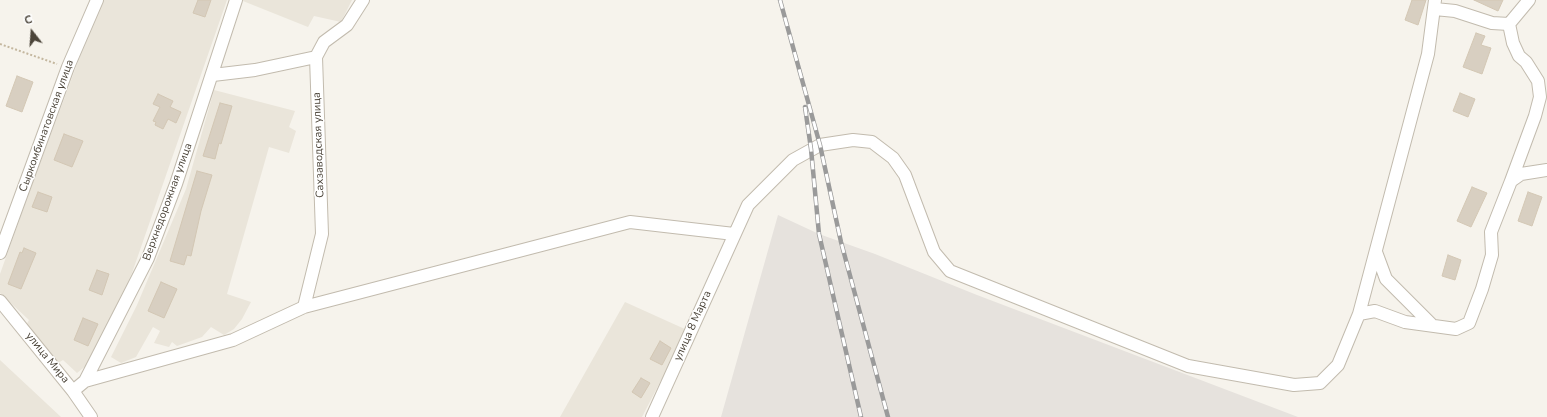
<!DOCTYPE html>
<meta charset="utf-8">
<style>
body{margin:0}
#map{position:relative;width:1547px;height:417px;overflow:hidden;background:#f6f3ec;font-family:"Nunito Sans",sans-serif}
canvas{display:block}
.north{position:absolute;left:12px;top:12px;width:40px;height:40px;-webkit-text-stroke:3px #fff;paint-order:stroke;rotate:343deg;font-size:11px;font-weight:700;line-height:16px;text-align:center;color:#4b4439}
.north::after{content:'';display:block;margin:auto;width:14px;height:18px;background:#4b4439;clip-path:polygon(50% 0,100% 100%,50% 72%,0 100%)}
</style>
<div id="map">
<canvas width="1547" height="417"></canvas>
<div class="north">С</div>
</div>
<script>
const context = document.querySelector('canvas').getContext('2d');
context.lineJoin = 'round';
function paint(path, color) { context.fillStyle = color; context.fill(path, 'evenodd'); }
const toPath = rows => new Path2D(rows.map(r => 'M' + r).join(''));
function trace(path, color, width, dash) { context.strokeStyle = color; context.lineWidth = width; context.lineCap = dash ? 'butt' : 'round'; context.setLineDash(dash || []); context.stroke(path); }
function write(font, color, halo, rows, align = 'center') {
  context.font = font + ' "Nunito Sans",sans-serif'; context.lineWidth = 3; context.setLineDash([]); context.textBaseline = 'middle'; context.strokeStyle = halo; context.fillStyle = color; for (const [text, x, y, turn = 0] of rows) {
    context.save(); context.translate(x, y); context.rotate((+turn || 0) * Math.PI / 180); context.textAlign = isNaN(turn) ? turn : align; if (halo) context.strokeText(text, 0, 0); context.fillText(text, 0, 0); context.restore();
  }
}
paint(toPath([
 [101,0,227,0,132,273,114,315,87,365,77,373,63,360,58,363,25,327,29,320,0,293,0,274,30,190],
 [243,0,352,0,341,22,314,16,308,27,243,1],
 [214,90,295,111,289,127,296,131,289,153,269,147,227,294,251,302,242,319,234,329,224,335,211,327,202,337,177,346,172,342,169,347,154,343,160,331,153,327,136,357,121,363,111,357,137,305,186,189],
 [625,302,687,330,642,417,560,417],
 [0,360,61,417,0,417]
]), '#eae5da');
paint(toPath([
 [778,215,819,234,875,254,977,295,1298,417,721,417]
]), '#e6e2dd');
const building = toPath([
 [198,0,211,0,205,17,193,13,198,0],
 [1412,0,1426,0,1418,25,1405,20,1412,0],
 [1474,0,1503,0,1498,11,1474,0],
 [1476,33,1485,36,1481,45,1491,48,1482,74,1463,67,1476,33],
 [17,76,33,82,22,112,6,106,17,76],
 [1460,93,1475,99,1468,117,1453,111,1460,93],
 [158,94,173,101,170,107,181,112,176,123,168,119,163,129,155,125,156,122,153,121,160,107,153,104,158,94],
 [220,103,232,106,221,144,219,143,215,159,203,156,220,103],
 [64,134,83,141,72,167,54,160,64,134],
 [197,171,212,175,201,211,191,256,187,255,184,265,170,261,197,171],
 [1472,187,1487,193,1471,227,1457,221,1472,187],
 [38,192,52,197,47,212,32,207,38,192],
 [1528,192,1542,197,1532,226,1518,221,1528,192],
 [24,248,36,253,21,289,8,284,20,252,22,253,24,248],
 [1448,255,1461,260,1455,280,1442,276,1448,255],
 [97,270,109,274,102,295,89,290,97,270],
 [161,282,177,289,164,318,148,311,161,282],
 [83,318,98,324,88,346,74,340,83,318],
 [660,341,671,348,662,365,650,359,660,341],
 [641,378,650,383,641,398,632,392,641,378]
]);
paint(building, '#d8cfc1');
trace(building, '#d3c7b4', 1);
const minor = toPath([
 [1435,9,1455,11,1492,23,1509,24,1529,0],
 [1509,24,1513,43,1519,56,1526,62,1538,81,1540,97,1535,116,1511,181],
 [213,75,255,70,316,57],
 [1376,252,1386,279,1431,324],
 [0,253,68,67,97,0],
 [0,301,73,391,91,417],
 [304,307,322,234,316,57,324,42,347,25,363,0],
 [1359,314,1375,311,1405,322,1456,329,1469,323,1482,289,1492,255,1491,232,1511,181,1521,174,1547,170],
 [85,381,233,340,304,307,630,222,734,234],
 [73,391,85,381,148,258,176,184,236,0],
 [652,417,748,205,793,160,820,145,853,140,872,142,893,158,905,175,934,252,950,271,1188,366,1294,385,1320,383,1338,365,1359,314,1428,54,1435,0]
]);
trace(minor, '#c2bbae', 14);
trace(toPath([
 [0,44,57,64]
]), '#c4b79f', 2, [2, 2]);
trace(minor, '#fff', 12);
const rail = toPath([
 [780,0,820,145,841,242,888,417],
 [805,107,811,149,819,234,861,417]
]);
trace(rail, '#9a9a9a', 4.5);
trace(rail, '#fff', 3, [9]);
write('11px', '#4b4439', '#fff', [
 ["Сыркомбинатовская улица",47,126,-70],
 ["Сахзаводская улица",319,145,-92],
 ["Верхнедорожная улица",168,202,-70],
 ["улица 8 Марта",693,326,-66],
 ["улица Мира",47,358,51]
]);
</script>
